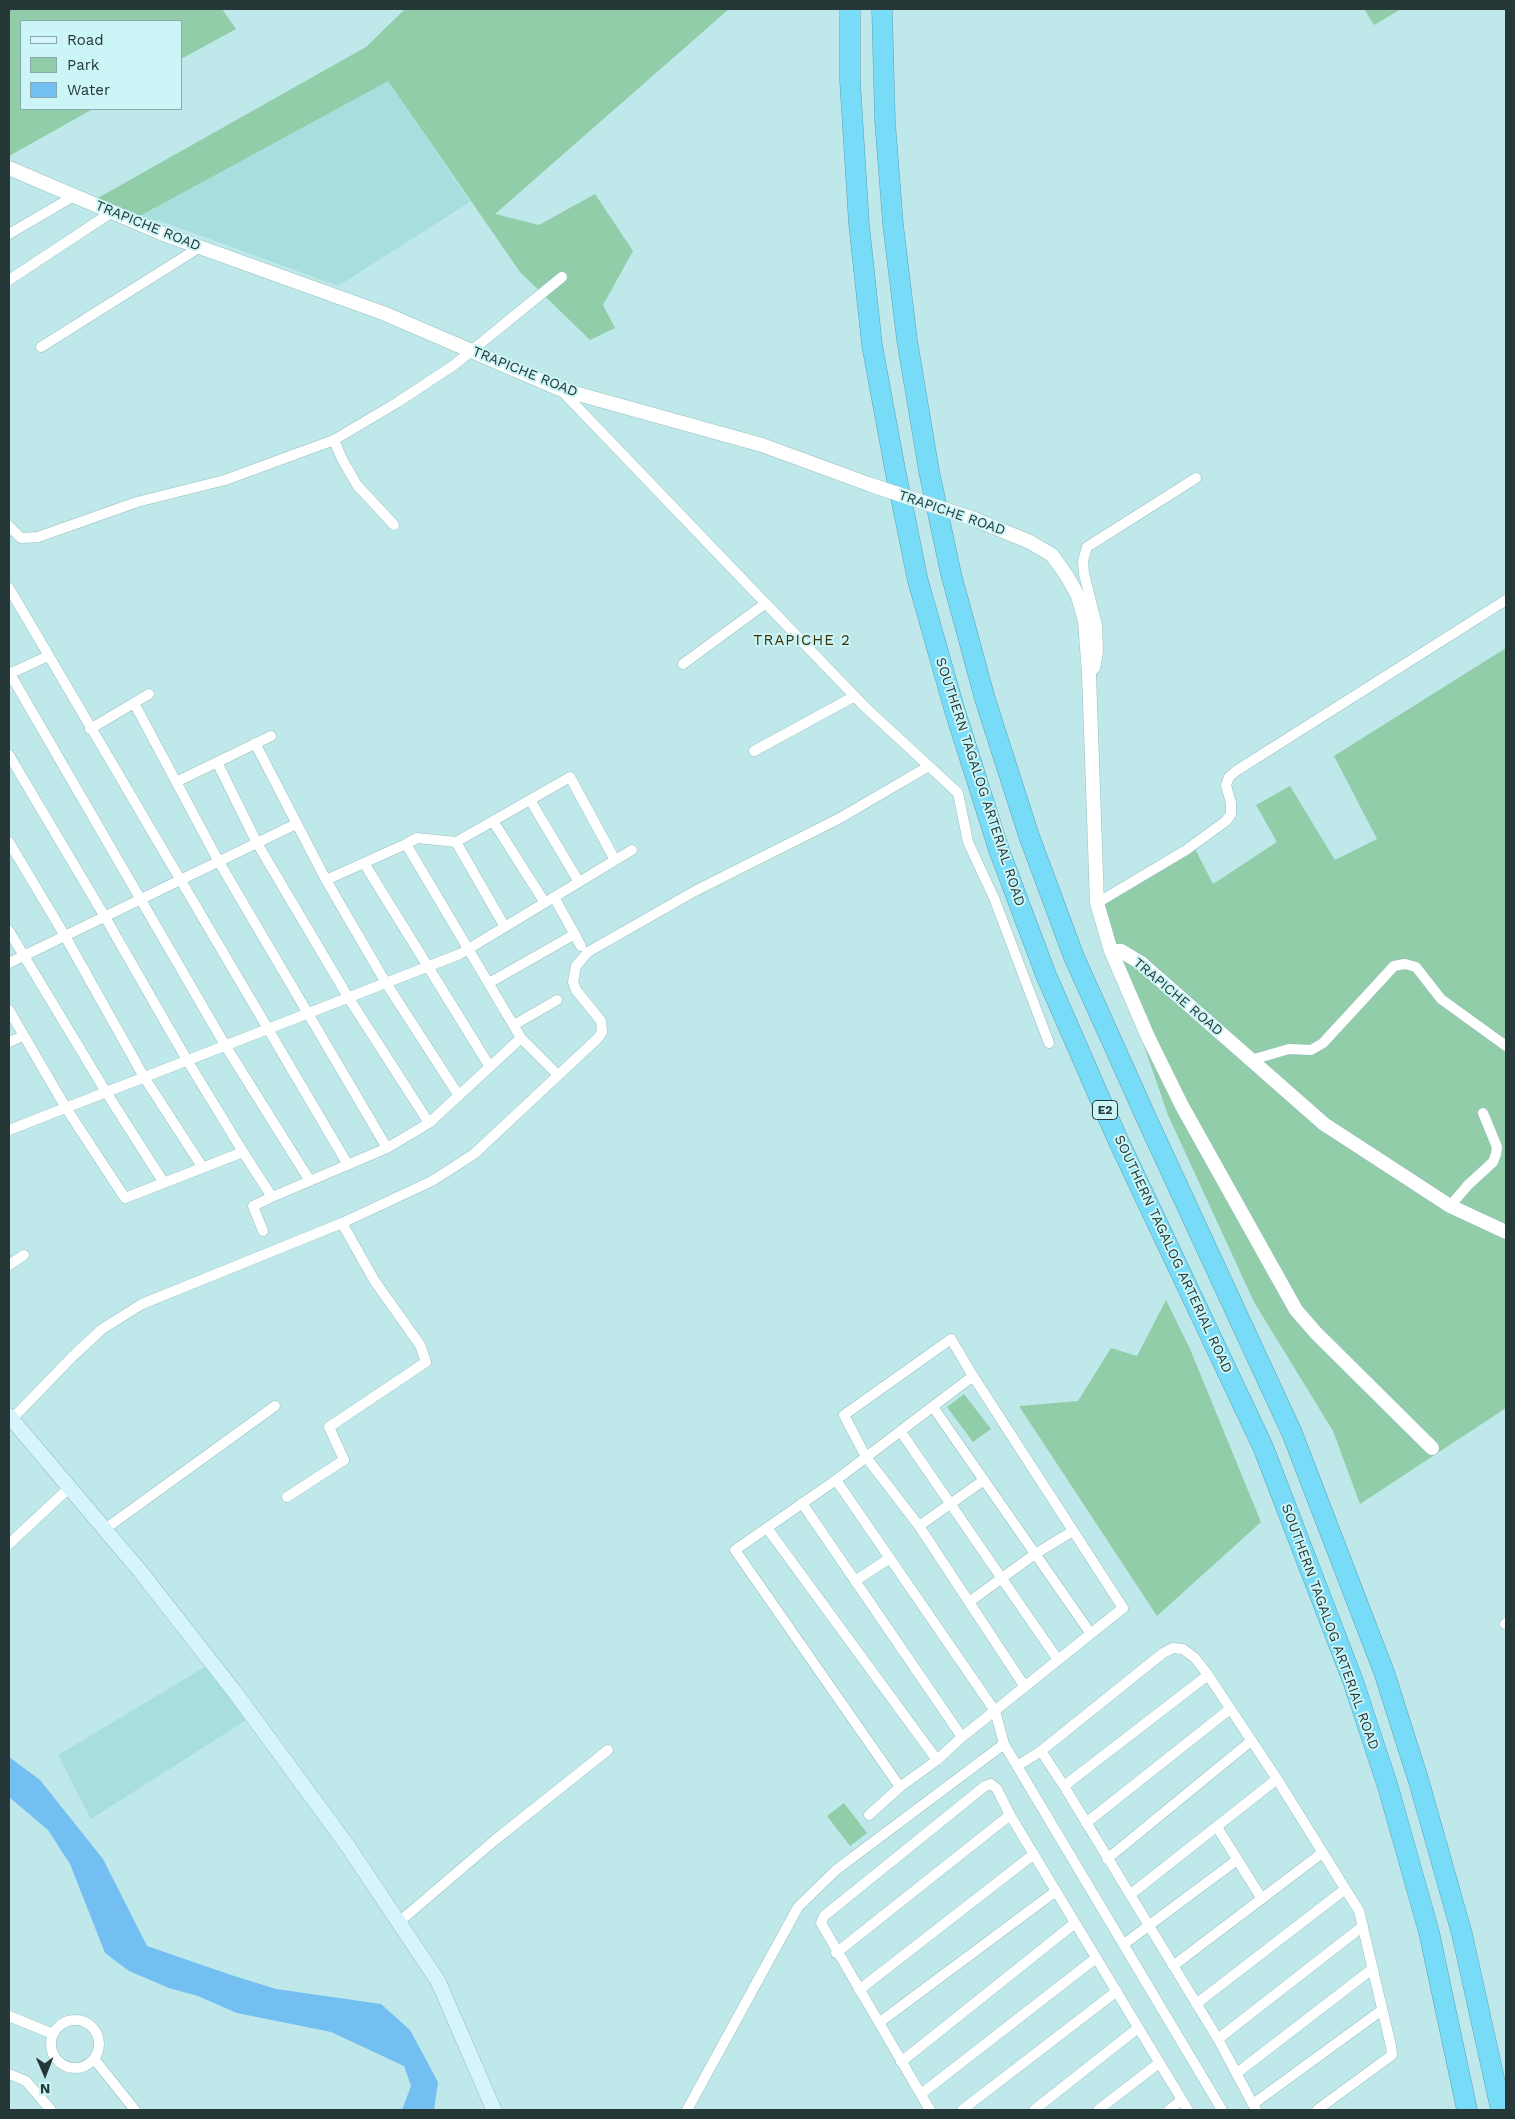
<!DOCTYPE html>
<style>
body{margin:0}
#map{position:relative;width:1515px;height:2119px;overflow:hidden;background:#bee8e9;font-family:"Work Sans",sans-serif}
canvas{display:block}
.frame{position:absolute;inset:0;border:10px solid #263737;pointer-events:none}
.legend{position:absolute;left:20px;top:20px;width:162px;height:90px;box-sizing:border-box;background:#cbf5f6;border:1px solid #89a9aa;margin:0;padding:6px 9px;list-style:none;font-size:15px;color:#263737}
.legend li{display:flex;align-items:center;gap:10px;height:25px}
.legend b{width:25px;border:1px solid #89a9aa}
.north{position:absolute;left:20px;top:2049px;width:50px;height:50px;-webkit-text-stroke:4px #cbf5f6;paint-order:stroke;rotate:179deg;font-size:14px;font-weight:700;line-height:20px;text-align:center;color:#263737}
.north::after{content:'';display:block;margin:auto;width:18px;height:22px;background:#263737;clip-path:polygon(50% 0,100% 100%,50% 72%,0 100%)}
</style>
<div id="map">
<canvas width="1515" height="2119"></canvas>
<div class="frame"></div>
<ul class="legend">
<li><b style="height:6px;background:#d6f4fd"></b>Road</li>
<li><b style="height:14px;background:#91cda8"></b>Park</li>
<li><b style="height:14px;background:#73bff2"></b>Water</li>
</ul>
<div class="north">N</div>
</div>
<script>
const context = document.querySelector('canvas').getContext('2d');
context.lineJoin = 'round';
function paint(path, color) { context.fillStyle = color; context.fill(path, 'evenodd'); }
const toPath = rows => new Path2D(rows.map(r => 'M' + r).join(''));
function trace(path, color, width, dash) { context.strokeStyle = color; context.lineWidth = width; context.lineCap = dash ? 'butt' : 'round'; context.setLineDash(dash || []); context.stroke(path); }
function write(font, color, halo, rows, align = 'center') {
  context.font = font + ' "Work Sans",sans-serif'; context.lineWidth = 4; context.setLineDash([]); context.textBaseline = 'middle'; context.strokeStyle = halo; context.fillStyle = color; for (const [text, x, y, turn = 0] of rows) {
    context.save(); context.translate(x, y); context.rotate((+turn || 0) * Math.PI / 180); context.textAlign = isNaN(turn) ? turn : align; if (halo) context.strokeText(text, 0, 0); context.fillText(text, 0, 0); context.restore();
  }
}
paint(toPath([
 [387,79,470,202,338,286,158,220,151,224,140,217],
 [208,1665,248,1719,91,1819,58,1755]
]), '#a9dedf');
paint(toPath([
 [9,9,222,9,236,29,181,59,181,21,21,21,21,109,93,109,9,156],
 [405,9,729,9,495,214,539,225,595,194,633,251,603,305,615,328,590,340,520,272,388,81,142,215,129,219,89,203,366,47],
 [1364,9,1401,9,1374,25],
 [1506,648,1506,1408,1360,1504,1333,1431,1254,1302,1168,1115,1111,951,1097,903,1193,845,1213,884,1277,842,1256,805,1290,786,1335,860,1377,839,1334,756],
 [1166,1300,1190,1349,1261,1522,1157,1616,1019,1406,1078,1401,1111,1348,1137,1356],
 [964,1394,991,1429,973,1442,947,1407],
 [844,1803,867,1833,850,1846,827,1816]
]), '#91cda8');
paint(toPath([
 [9,1757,40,1780,103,1859,147,1946,228,1974,276,1989,381,2004,410,2030,438,2082,434,2110,402,2110,411,2086,404,2066,331,2032,237,2013,198,1996,169,1988,129,1971,105,1953,70,1864,48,1830,9,1797]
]), '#73bff2');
const minor = toPath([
 [9,234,74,196],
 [9,280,112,212],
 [41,347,200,247],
 [560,389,865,707,958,793,968,842,994,898,1049,1043],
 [334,440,342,459,357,485,394,525],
 [9,526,21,538,38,537,137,502,225,480,334,440,398,402,454,365,562,277],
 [9,588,348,1165],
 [683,664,766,603],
 [9,672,225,1045,310,1181],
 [9,674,48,656],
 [1089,674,1095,668,1098,652,1097,625,1084,574,1083,561,1087,547,1196,478],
 [134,703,219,862,387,1148],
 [90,729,149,694],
 [754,751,855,696],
 [9,755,105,917,187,1060,243,1152],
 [217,762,257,843,348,997,429,1123],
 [176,782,271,736],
 [530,800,579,882],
 [493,821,570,777,615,860],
 [9,842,65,936,144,1077,203,1168],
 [456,842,505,927],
 [406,844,417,838,456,842,493,821,545,903],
 [364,863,490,1067],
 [326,880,386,983,459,1096],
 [554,897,581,946],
 [1097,903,1186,850,1226,821,1231,814,1231,803,1226,785,1229,777,1236,771,1506,600],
 [9,931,106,1092,164,1183],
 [9,963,296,824],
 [489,983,575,934],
 [9,1010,66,1108,125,1198,243,1152,272,1197,387,1148,429,1123,521,1038,406,844,326,880,255,743],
 [514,1025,557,1000],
 [521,1038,558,1075],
 [9,1042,23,1036],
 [1251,1060,1289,1049,1311,1050,1323,1043,1394,966,1405,964,1416,967,1441,999,1506,1046],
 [9,1130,460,954,632,850],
 [1450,1206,1468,1185,1493,1162,1496,1154,1497,1147,1483,1113],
 [263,1231,253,1206,272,1197],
 [9,1265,24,1255],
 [933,1407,1091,1634],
 [12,1419,72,1357,102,1329,142,1304,342,1223,432,1181,474,1154,598,1038,602,1032,601,1021,576,990,573,982,576,966,588,952,695,891,840,818,929,766],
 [901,1432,1058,1660],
 [836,1480,995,1711,1004,1744,1222,2110],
 [287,1497,344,1460,329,1427,426,1362,420,1345,374,1280,342,1223],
 [802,1503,962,1737],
 [919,1526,1025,1687],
 [767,1528,937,1760],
 [105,1529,275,1406],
 [9,1544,70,1487],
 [855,1581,890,1558],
 [969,1602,1035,1554,1073,1531],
 [1505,1624,1506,1623],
 [1017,1766,1041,1751],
 [1064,1786,1208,1675],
 [900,1787,735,1550,836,1480,973,1376],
 [869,1815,900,1787,937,1760,962,1737,1123,1608,973,1376,951,1339,844,1415,866,1457,919,1526,984,1480],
 [1086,1823,1230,1709],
 [1217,1827,1262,1899],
 [1107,1859,1251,1741],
 [1131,1894,1277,1779],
 [399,1922,495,1840,608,1750],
 [1124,1944,1237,1860],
 [836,1953,1010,1815],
 [1173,1966,1322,1853],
 [859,1990,1034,1854],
 [1196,2004,1344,1890],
 [9,2016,53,2034],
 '51 2044a24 24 0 1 1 48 0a24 24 0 1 1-48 0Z',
 [880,2022,1056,1891],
 [1218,2039,1363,1926],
 [95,2060,135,2110],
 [901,2062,1075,1923],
 [1237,2073,1372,1969],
 [9,2074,26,2081,51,2110],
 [921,2094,1096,1958],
 [1253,2104,1382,2010],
 [687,2110,798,1907,836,1870,1004,1744],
 [930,2110,821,1923,824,1916,985,1786,991,1784,997,1789,1010,1815,1188,2110],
 [962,2110,1117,1991],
 [1034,2110,1138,2028],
 [1098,2110,1159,2063],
 [1169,2110,1182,2100],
 [1256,2110,1218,2039,1064,1786,1041,1751,1163,1653,1173,1648,1183,1649,1195,1658,1208,1675,1277,1779,1359,1911,1391,2046,1392,2055,1317,2110]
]);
const tertiary = toPath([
 [9,168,166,235,383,313,560,389,762,445,871,485],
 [974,519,1030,542,1052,555,1067,576,1078,596,1085,621,1089,674,1097,903,1111,951,1121,951,1141,963,1324,1124,1450,1206,1506,1232],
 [1111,951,1148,1037,1182,1106,1296,1310,1316,1333,1432,1448]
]);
const secondary = toPath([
 [9,1416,140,1571,234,1691,347,1845,438,1981,494,2110]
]);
const motorway = toPath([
 [850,9,850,81,859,224,872,345,895,469,918,581,954,708,999,850,1046,975,1118,1140,1263,1447,1353,1681,1388,1787,1429,1932,1467,2110],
 [882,9,885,121,893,224,907,340,929,471,951,574,985,699,1029,836,1074,957,1150,1126,1292,1433,1384,1672,1419,1782,1462,1934,1501,2110]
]);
trace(minor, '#96bfc0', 11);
trace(tertiary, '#96bfc0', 15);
trace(secondary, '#96bfc0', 16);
trace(motorway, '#5ba2b4', 21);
trace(minor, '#fff', 10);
trace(tertiary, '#fff', 14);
trace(secondary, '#d6f4fd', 15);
trace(motorway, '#78dbf8', 20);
const tertiaryBridge = toPath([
 [871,485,974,519]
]);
trace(tertiaryBridge, '#96bfc0', 15, []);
trace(tertiaryBridge, '#fff', 14);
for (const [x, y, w] of [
 [1105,1110,25]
]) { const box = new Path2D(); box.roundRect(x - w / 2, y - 9.5, w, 19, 4); context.fillStyle = '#cbf5f6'; context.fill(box); trace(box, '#263737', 1); }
write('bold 12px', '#263737', null, [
 ["E2",1105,1110]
]);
write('14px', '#263737', '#cbf5f6', [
 ["TRAPICHE ROAD",148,226,22],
 ["TRAPICHE ROAD",525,372,22],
 ["TRAPICHE ROAD",952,513,19],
 ["SOUTHERN TAGALOG ARTERIAL ROAD",980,782,72],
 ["TRAPICHE ROAD",1178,997,40],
 ["SOUTHERN TAGALOG ARTERIAL ROAD",1173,1254,65],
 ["SOUTHERN TAGALOG ARTERIAL ROAD",1330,1627,70]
]);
context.letterSpacing = '1px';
write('15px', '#3d3207', '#cbf5f6', [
 ["TRAPICHE 2",802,641]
]);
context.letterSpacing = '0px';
</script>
